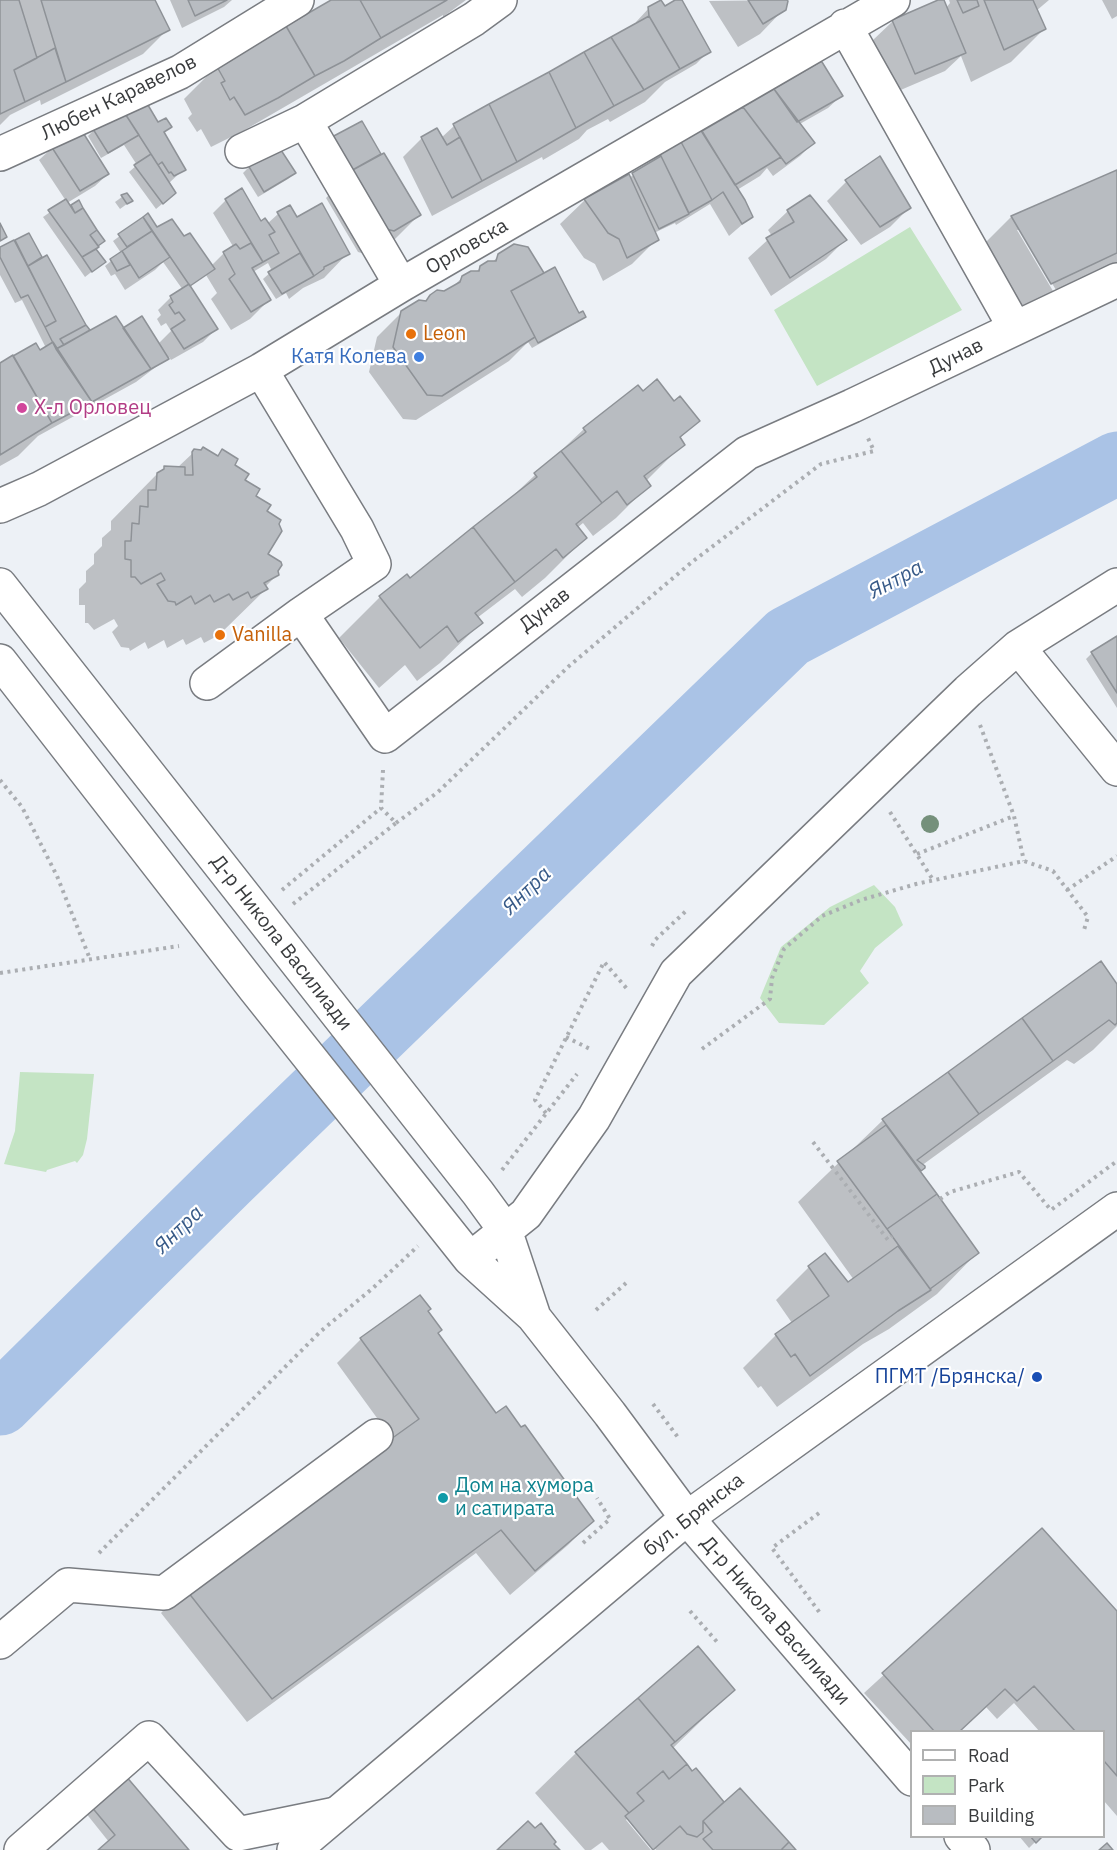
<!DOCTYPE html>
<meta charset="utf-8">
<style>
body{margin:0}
#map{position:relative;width:1117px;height:1850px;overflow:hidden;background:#edf1f6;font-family:"IBM Plex Sans",sans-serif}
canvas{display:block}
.legend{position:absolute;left:910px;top:1730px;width:195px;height:108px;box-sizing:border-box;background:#fff;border:2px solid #b0b1b1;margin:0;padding:8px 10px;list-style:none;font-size:18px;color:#393b3d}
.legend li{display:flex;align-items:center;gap:12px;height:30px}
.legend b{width:30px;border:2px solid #b0b1b1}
</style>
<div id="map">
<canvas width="1117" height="1850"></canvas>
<ul class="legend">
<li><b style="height:8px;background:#fff"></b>Road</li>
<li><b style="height:16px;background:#c4e4c4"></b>Park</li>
<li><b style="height:16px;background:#b8bcc1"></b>Building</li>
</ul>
</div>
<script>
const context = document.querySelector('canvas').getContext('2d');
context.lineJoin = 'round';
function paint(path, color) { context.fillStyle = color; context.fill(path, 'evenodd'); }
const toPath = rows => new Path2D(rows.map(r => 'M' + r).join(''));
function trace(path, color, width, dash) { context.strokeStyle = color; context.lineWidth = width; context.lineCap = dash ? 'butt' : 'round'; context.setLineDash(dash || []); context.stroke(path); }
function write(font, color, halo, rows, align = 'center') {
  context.font = font + ' "IBM Plex Sans",sans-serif'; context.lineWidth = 4.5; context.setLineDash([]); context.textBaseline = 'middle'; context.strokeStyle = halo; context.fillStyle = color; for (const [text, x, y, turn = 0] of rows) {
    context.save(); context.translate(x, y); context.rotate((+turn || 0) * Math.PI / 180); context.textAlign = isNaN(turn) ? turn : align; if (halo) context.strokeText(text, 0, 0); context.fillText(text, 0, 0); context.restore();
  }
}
paint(toPath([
 [910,227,962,310,817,386,774,310],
 [874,885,895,907,903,925,875,948,860,971,869,983,824,1025,779,1023,760,998,781,947,830,907],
 [20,1072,94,1074,87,1139,83,1155,77,1163,75,1161,47,1170,46,1172,4,1164,15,1131]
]), '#c4e4c4');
paint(toPath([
 [0,0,153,0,168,29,143,54,41,105,40,100,10,115,0,125],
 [170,0,232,0,224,7,182,28],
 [334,0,466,0,443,17,443,15,243,131,211,147,201,129,197,132,188,118,192,114,184,99,217,66],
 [678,0,709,51,696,64,665,82,645,102,610,122,608,119,587,130,579,139,543,160,542,157,432,216,403,157,422,138,441,138,454,126,636,25,636,22,649,8,665,8],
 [785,0,784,9,760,34,738,47,709,1],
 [942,0,946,8,950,3,949,0,1049,0,1036,11,1044,29,1011,62,971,82,961,56,945,71,896,92,873,40,893,21],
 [1102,0,1117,0,1117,16,1112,19],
 [841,96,828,108,798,125,813,143,800,156,773,176,767,168,760,176,737,190,751,217,729,236,710,204,676,225,675,223,654,233,657,239,632,264,603,281,595,264,584,258,560,224,585,200,629,178,648,165,660,153,744,109],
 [158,124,170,127,163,134,184,169,168,184,168,199,156,209,129,172,137,165,124,145,101,158,88,136,94,130],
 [325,146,379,154,374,159,419,215,395,239,368,255,358,252,326,198,344,180],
 [52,148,108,174,95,186,67,203,70,207,78,202,94,249,104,262,85,277,43,217,66,201,39,160],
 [879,158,909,208,890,227,861,245,827,201,846,182],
 [249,167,294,173,288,179,258,197,243,173],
 [1117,171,1117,269,1017,316,978,250,1011,217],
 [1017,230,1020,230,1056,290,1053,291],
 [126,194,131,201,120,209,115,202],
 [810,197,845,240,826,259,771,296,748,258,772,236,768,230,788,211],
 [226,200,261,223,267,224,278,214,290,207,297,219,348,253,324,278,303,288,289,299,286,293,276,299,263,279,272,271,268,263,253,272,269,300,250,319,231,330,211,299,217,293,206,275,189,287,216,329,203,342,171,360,169,357,136,382,38,436,18,456,0,466,0,365,39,352,46,348,22,300,15,303,0,275,0,249,28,235,41,259,46,257,90,332,123,330,158,344,171,331,166,323,161,326,157,319,161,315,158,310,171,297,183,290,163,262,155,270,125,290,115,274,111,276,105,266,121,253,113,241,148,215,157,229,184,238,211,266,224,253,234,248,213,213],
 [499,255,543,275,579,315,584,316,578,322,532,348,528,342,509,361,416,420,403,419,369,372,377,337,402,312,424,303,431,296,450,289,463,277,475,273,481,267,492,263],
 [642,393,674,403,698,421,679,439,683,444,646,481,649,485,616,518,593,536,583,523,577,528,585,538,545,578,522,597,515,589,477,618,481,623,440,663,417,681,405,665,379,688,339,638,380,597,406,576,409,580,501,507,584,429],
 [195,451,217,457,222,451,265,512,266,554,278,574,265,587,266,589,219,635,204,643,201,637,186,645,183,639,167,648,164,640,148,649,145,642,130,651,129,648,121,647,112,632,118,626,114,619,94,630,88,623,85,623,85,605,79,605,79,589,86,582,86,571,94,564,94,554,102,546,102,538,111,530,111,521,157,474,165,468,177,468],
 [1117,638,1117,708,1086,659,1092,653],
 [1117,986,1117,1026,1093,1050,1074,1064,1067,1060,921,1166,923,1168,919,1172,977,1253,937,1294,889,1329,863,1344,777,1407,761,1386,758,1388,743,1368,776,1335,792,1323,776,1300,809,1267,848,1284,854,1280,798,1202,883,1120],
 [426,1311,437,1333,496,1416,592,1521,568,1545,510,1595,476,1553,247,1722,161,1613,185,1588,393,1440,337,1363,361,1339],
 [1042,1530,1117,1613,1117,1816,1104,1801,1104,1732,1040,1732,1014,1703,997,1719,986,1707,959,1732,912,1732,912,1745,864,1693],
 [697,1648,733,1690,672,1749,692,1774,696,1770,724,1804,794,1850,656,1850,628,1818,626,1820,651,1850,609,1850,602,1842,591,1850,585,1850,535,1793,576,1753],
 [91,1806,187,1850,100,1850,109,1842,85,1812],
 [1019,1836,1041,1836,1029,1848]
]), '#0003');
trace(toPath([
 [0,1404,228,1179,788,637,1117,463]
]), '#aac3e6', 63);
const building = toPath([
 [0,0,19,0,37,58,14,70,25,102,0,114,0,0],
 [41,0,155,0,170,30,66,82,41,0],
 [188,0,227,0,195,16,188,0],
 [331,0,360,0,381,38,344,61,315,76,286,26,331,0],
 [360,0,447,0,381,38,360,0],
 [661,0,665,6,675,0,682,0,711,52,680,69,649,16,648,7,661,0],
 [748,0,787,0,788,1,786,10,763,24,748,0],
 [938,0,944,0,966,53,915,74,892,20,938,0],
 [957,0,977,0,979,6,963,13,957,0],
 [984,0,1033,0,1046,29,1004,50,984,0],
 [649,16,680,69,644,90,611,37,649,16],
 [286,26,315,76,278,98,245,115,234,97,230,100,221,83,225,81,216,65,286,26],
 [611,37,644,90,614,106,584,52,611,37],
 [55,48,66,82,25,102,14,70,55,48],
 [584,52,614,106,576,128,549,72,584,52],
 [820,62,822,62,843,96,797,122,774,89,820,62],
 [549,72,576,128,517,162,489,104,549,72],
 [774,89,815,143,786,164,743,107,774,89],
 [145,100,158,122,166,118,172,127,164,132,186,170,174,176,171,172,169,173,162,162,158,165,124,112,145,100],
 [489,104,517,162,482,181,453,124,489,104],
 [743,107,781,157,735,185,702,131,743,107],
 [124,112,139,135,108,153,93,129,124,112],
 [362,121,381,154,349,172,330,138,362,121],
 [437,128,447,145,460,137,482,181,452,198,421,137,437,128],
 [700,129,745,200,753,217,742,224,723,192,712,200,680,140,700,129],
 [82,131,109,174,80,191,51,146,82,131],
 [680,140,712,200,689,213,659,152,680,140],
 [279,147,296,173,264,192,248,165,279,147],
 [384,153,421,215,394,231,382,228,349,172,384,153],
 [151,154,176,193,163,204,134,165,151,154],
 [661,156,689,214,659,229,632,173,661,156],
 [880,156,911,208,880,227,845,180,880,156],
 [1117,170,1117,253,1051,284,1011,216,1117,170],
 [629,174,659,240,627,258,619,239,608,233,584,199,629,174],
 [242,188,261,221,265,218,275,232,269,235,279,253,263,262,225,199,242,188],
 [127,193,133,201,127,204,121,195,127,193],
 [810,195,847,240,790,278,766,238,794,222,787,210,810,195],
 [66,199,75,213,83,208,97,230,90,235,99,247,82,257,48,210,66,199],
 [79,200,83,208,75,213,71,205,79,200],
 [322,203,350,254,324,267,324,269,314,276,277,212,290,205,297,217,322,203],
 [148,213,157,227,172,219,184,236,190,233,215,269,190,286,143,217,148,213],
 [143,217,152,231,127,247,118,234,143,217],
 [0,223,7,237,0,241,0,223],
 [97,230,105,241,98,246,90,235,97,230],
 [152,231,170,257,139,278,122,251,152,231],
 [29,233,42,257,28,266,15,240,29,233],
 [14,240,56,321,45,327,28,295,21,298,0,257,0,247,14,240],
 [251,243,263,262,252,268,271,300,251,312,229,279,235,274,223,252,236,244,240,249,251,243],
 [514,244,528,247,544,273,511,291,535,337,442,396,427,395,393,347,401,311,419,300,426,301,430,295,437,290,444,291,460,282,462,276,471,271,479,271,480,266,488,261,496,261,498,254,514,244],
 [96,249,106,262,92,272,82,257,96,249],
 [122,251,130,265,117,271,110,259,122,251],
 [300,253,314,276,282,294,268,272,300,253],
 [47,255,86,325,60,339,64,345,56,349,45,327,56,321,28,266,47,255],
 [555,267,579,313,583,311,586,317,538,343,511,291,555,267],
 [189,284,218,329,184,349,171,329,185,320,179,312,175,314,169,305,173,302,170,296,189,284],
 [116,316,151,369,92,402,56,349,116,316],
 [142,316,169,359,151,369,123,328,142,316],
 [86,325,90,330,64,345,60,339,86,325],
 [53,342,92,402,52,423,13,356,36,343,40,350,53,342],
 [13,355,52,423,0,455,0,363,13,355],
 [657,379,674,401,680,396,700,421,680,437,685,445,644,476,651,486,627,505,617,491,602,503,561,451,586,432,583,428,638,385,643,391,657,379],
 [203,447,218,456,222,449,238,459,235,465,249,474,245,480,260,489,256,496,271,505,267,511,281,520,279,524,282,531,268,554,281,562,282,565,278,571,279,575,264,583,268,589,251,598,248,592,233,600,229,594,214,602,210,595,195,604,191,596,176,605,175,602,168,601,157,584,165,580,161,573,141,584,135,577,131,577,131,560,125,559,125,541,131,541,132,523,139,524,140,506,148,507,148,490,156,490,157,473,164,469,164,466,185,467,185,475,193,475,192,452,194,449,201,450,203,447],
 [561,451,602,503,576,524,587,538,563,558,556,549,515,582,473,527,537,477,534,473,561,451],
 [473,527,515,582,475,613,483,623,458,642,447,626,420,648,379,596,407,574,410,578,473,527],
 [1117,636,1117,693,1091,652,1117,636],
 [1101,961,1117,984,1117,1023,1115,1025,1109,1020,1053,1061,1022,1018,1101,961],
 [1022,1018,1053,1061,979,1114,948,1072,1022,1018],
 [948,1072,979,1114,917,1160,925,1166,925,1168,921,1171,882,1119,948,1072],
 [886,1125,937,1194,887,1229,837,1161,886,1125],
 [937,1194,979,1253,930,1289,887,1229,937,1194],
 [898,1246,931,1290,898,1311,810,1376,795,1354,791,1357,775,1334,829,1296,808,1266,825,1253,848,1282,898,1246],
 [420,1295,431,1309,428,1311,442,1330,438,1333,496,1413,506,1406,521,1427,525,1425,594,1521,535,1571,501,1530,272,1699,184,1587,419,1419,360,1338,420,1295],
 [1042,1528,1117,1611,1117,1776,1104,1761,1104,1732,1076,1732,1034,1686,1017,1701,1005,1689,959,1732,935,1732,882,1673,1042,1528],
 [698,1646,735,1690,675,1742,638,1698,698,1646],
 [638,1698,675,1742,671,1745,687,1764,669,1779,663,1771,637,1793,644,1801,629,1813,575,1752,638,1698],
 [687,1764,692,1771,696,1768,724,1802,703,1821,703,1832,697,1837,687,1834,680,1826,653,1850,625,1816,644,1801,637,1793,663,1771,669,1779,687,1764],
 [125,1775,189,1850,98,1850,115,1835,90,1805,125,1775],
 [740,1788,789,1842,781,1850,713,1850,703,1839,712,1832,703,1821,740,1788],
 [528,1821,535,1828,541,1823,556,1842,554,1844,560,1850,497,1850,528,1821],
 [1030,1836,1043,1836,1036,1843,1030,1836],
 [789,1842,796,1850,781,1850,789,1842],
 [1107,1843,1113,1850,1099,1850,1107,1843]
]);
paint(building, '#b8bcc1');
trace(building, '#8e9297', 1.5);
const minor = toPath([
 [845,26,1015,328],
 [242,151,305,121],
 [0,154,180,72,297,0],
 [401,285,305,121,474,19,500,0],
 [261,370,357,529,374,564,301,614,385,736,747,453,852,406,1117,280],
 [0,506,39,489,261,370,401,285,893,0],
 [0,585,478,1193,505,1230,533,1314],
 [1018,647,1117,769],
 [0,661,255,989,470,1259,533,1316,610,1414,687,1518,912,1779],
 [207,683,301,614],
 [470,1259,526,1214,594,1118,676,973,968,691,1018,647,1117,585],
 [0,1642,68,1585,164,1593,376,1436],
 [961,1836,973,1850],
 [21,1850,149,1738,238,1834,336,1814]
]);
const major = toPath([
 [294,1850,687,1518,1117,1209]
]);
trace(minor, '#797c81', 36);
trace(major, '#797c81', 36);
trace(toPath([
 [980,725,1014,816,1024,861],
 [0,780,22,807,57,876,90,959],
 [890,812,933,880],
 [396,823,438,792,568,667,692,562,821,464,874,451,867,436],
 [917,854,1014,816],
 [282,890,381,808],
 [1067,890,1117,856],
 [293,904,396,823,381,808,383,770],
 [652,946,655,940,686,911],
 [0,973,179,946],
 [566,1037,592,1050],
 [702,1049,770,999,772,978,784,949,822,916,861,900,916,884,1024,861,1053,871,1088,917,1084,930],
 [546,1113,535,1100,604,962,628,990],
 [813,1142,888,1240,892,1236],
 [502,1170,577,1074],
 [940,1199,950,1192,1019,1172,1051,1210,1117,1161],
 [596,1310,626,1283],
 [653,1404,680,1440],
 [819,1513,772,1548,820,1613],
 [583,1543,610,1519,597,1498],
 [99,1553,321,1331,373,1288,418,1246],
 [690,1611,718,1643]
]), '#abaeb2', 4, [3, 4.5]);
trace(minor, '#fff', 33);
trace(major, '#fff', 33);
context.fillStyle = '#75907b';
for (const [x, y] of [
 [930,824]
]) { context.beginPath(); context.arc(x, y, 9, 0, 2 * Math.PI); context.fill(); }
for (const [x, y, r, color] of [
 [411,334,6,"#e8710a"],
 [419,357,6,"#3f7fe0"],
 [22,408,6,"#d1479c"],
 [220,635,6,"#e8710a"],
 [1037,1377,6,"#1a4fb4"],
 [443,1498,6,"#0f9aa8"]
]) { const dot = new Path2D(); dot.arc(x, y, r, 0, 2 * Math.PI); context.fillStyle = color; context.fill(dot); trace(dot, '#fff', 2); }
write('20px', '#393b3d', '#fff', [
 ["Любен Каравелов",119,98,-26],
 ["Орловска",467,247,-30],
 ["Дунав",956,357,-26],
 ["Дунав",545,610,-38],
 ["Д-р Никола Василиади",281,943,52],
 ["бул. Брянска",694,1515,-38],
 ["Д-р Никола Василиади",775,1621,49]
]);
write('20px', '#c56008', '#fff', [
 ["Leon",423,334],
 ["Vanilla",232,635]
], 'left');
write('20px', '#366cbe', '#fff', [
 ["Катя Колева",407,357]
], 'right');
write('20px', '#b23c85', '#fff', [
 ["Х-л Орловец",34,408]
], 'left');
write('20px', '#164399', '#fff', [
 ["ПГМТ /Брянска/",1025,1377]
], 'right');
write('20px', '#0d838f', '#fff', [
 ["Дом на хумора",455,1486],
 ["и сатирата",455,1509]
], 'left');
write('italic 21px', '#365987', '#fff', [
 ["Янтра",896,580,-28],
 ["Янтра",527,891,-44],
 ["Янтра",179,1230,-44]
]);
</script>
